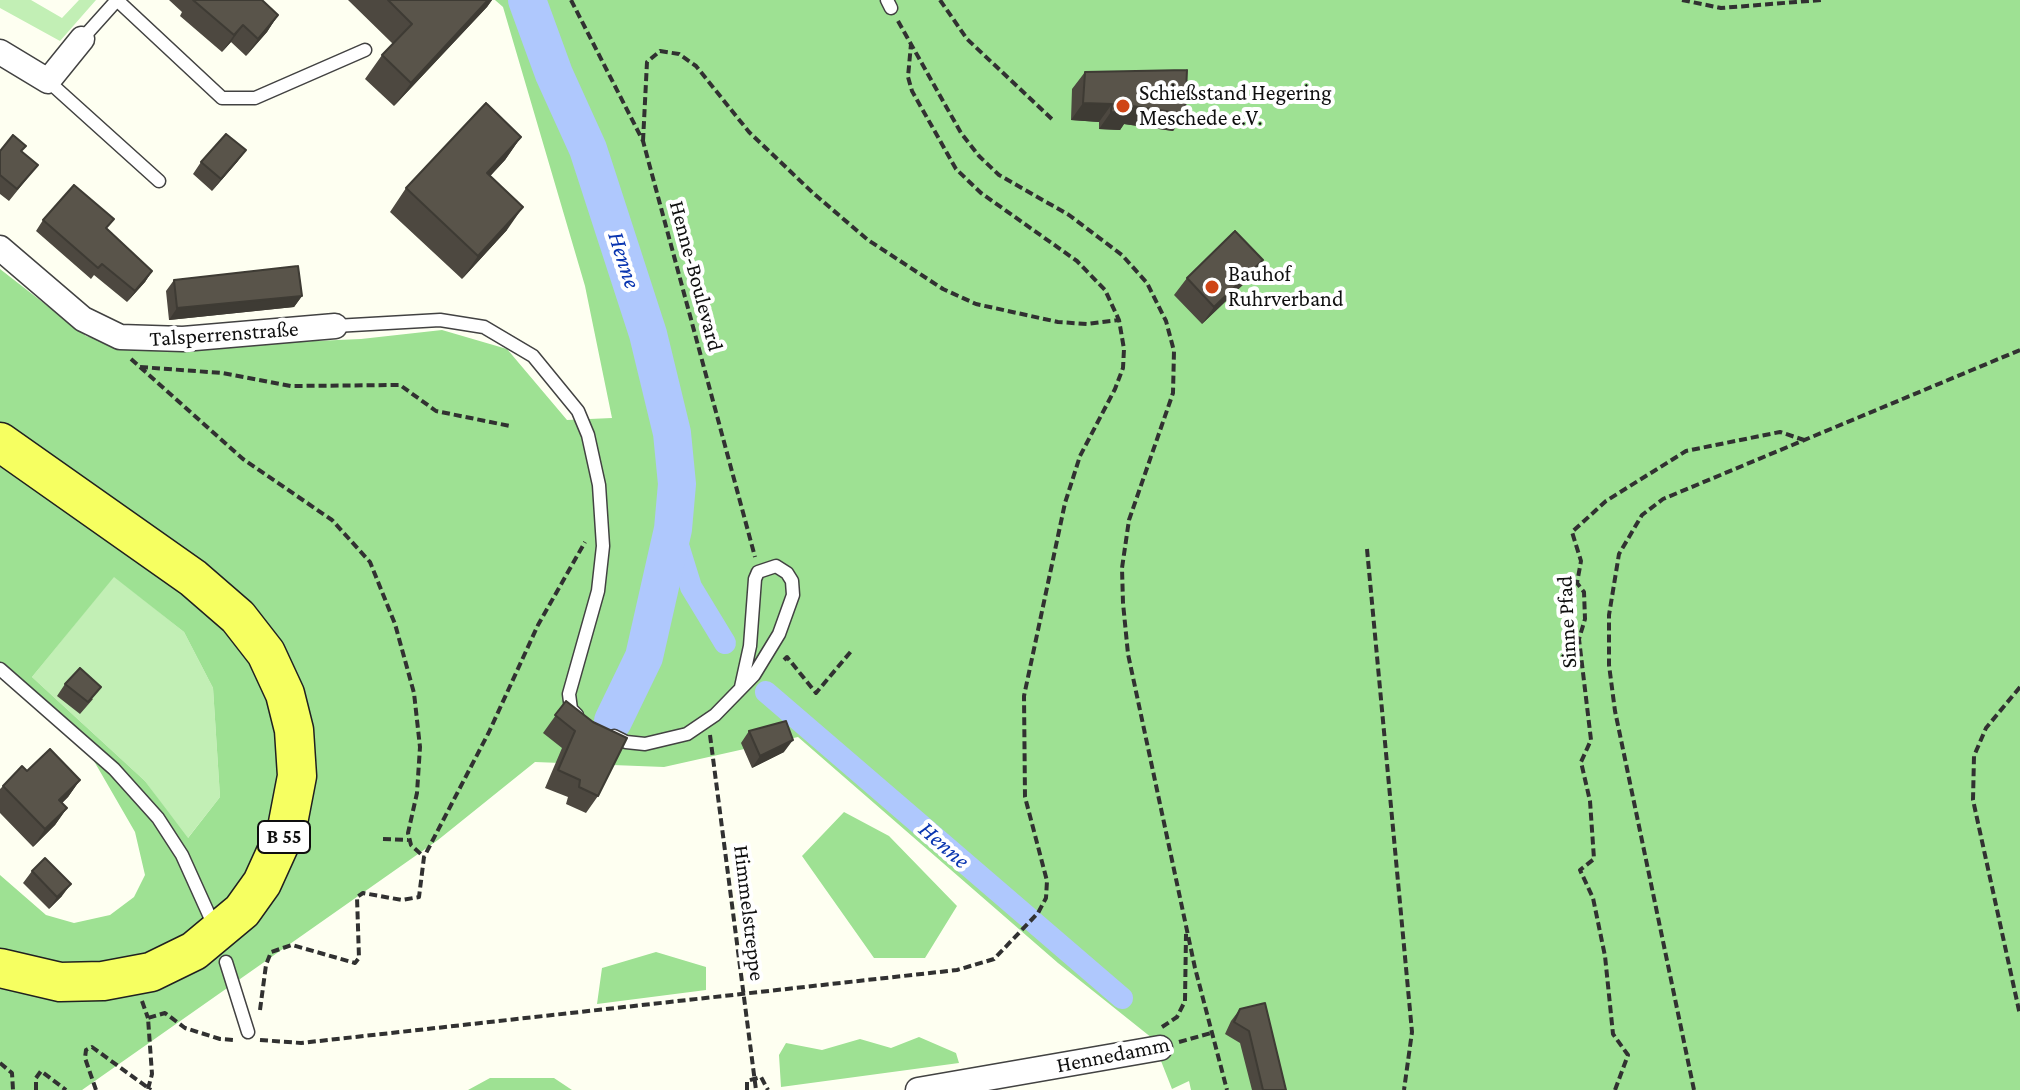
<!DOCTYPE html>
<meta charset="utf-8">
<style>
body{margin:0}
canvas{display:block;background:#fefff1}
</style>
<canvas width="2020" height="1090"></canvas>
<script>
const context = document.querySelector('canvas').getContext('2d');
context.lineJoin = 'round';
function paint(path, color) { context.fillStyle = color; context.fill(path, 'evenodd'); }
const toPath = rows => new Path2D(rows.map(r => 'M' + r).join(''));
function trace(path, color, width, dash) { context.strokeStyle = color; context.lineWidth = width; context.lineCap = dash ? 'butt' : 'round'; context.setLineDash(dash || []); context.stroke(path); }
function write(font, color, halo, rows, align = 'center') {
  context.font = font + ' "Crimson Pro",serif'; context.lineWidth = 8; context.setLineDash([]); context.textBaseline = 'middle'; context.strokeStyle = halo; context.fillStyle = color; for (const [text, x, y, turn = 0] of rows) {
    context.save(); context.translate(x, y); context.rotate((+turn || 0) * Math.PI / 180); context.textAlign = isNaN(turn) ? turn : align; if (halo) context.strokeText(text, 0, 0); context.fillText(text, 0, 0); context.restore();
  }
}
paint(toPath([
 [0,0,31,0,62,18,79,0,96,0,60,41,0,8],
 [114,576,184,632,213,688,220,797,187,839,145,781,32,677]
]), '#c2efb5');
paint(toPath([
 [495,0,2020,0,2020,1090,1191,1090,1189,1081,1172,1089,1152,1038,1058,963,798,737,664,767,535,762,438,840,82,1090,0,1090,0,875,46,915,74,923,110,915,134,897,145,875,135,832,72,723,0,662,0,269,86,336,132,349,361,339,442,330,507,349,567,420,612,418,585,286,503,7],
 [114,577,184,632,213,688,220,797,188,838,145,781,32,677],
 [844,812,889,836,957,906,925,958,874,958,802,856],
 [656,952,706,967,706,990,597,1004,602,968],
 [919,1037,956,1053,959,1063,781,1087,779,1055,786,1043,822,1050,860,1039,891,1048],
 [490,1078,554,1078,572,1090,468,1090]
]), '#9ee193');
trace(toPath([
 [673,529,691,587,725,643],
 [766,692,1122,998]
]), '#afc8fd', 22);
trace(toPath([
 [527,0,554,74,588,149,648,334,672,433,677,484,673,529,644,657,613,721]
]), '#afc8fd', 38);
const lane = toPath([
 [117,0,222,98,255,98,365,50],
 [887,0,891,8],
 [82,39,117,0],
 [48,81,159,181],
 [335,326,440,320,484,327,533,356,578,411,588,435,599,485,603,546,598,591,569,694,571,709,577,715],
 [0,669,114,769,158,818,182,855,210,917],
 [614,736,626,742,645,744,687,734,715,715,754,675,779,634,793,595,792,581,787,573,776,566,758,572,755,579,750,646,741,687],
 [226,962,248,1032]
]);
const street = toPath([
 [0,52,48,81,82,39],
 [0,248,83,319,120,337,183,339,335,326],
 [918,1090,1160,1048]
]);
const primary = toPath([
 [0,442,193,578,238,617,266,653,285,694,294,730,297,776,287,828,262,883,242,911,194,951,151,972,103,981,60,982,0,968]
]);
trace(lane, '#424242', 15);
trace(street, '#424242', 27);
trace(primary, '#202020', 41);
trace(toPath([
 [571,0,643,141,755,557],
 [940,0,967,39,1054,121],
 [1682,0,1721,8,1821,0],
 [898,21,961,133,979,156,999,175,1069,215,1122,255,1147,283,1166,321,1174,351,1173,393,1129,520,1122,568,1123,603,1128,654,1195,968,1227,1090],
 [643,141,647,62,660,51,679,54,696,66,749,132,813,193,868,240,943,289,976,304,1058,322,1087,324,1119,320],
 [131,359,243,459,332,520,370,562,395,624,414,693,420,747,417,793,408,833,411,845,424,857],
 [140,367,222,373,291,386,400,385,436,411,510,426],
 [1367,549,1412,1032,1404,1090],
 [784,660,787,657,816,693,853,649],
 [2020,687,1986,728,1974,756,1973,800,2020,1015],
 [710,735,756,1090],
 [383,839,408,840],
 [142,1001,148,1018],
 [260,1010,266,965,271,952,292,945,355,963,359,958,357,897,363,893,402,900,419,897,424,857,489,732,538,625,585,542],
 [1162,1027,1177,1017,1185,1001,1186,934],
 [260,1040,301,1043,957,970,994,959,1038,913,1046,898,1047,881,1025,797,1024,696,1065,503,1080,456,1115,389,1123,368,1124,349,1119,320,1105,290,1077,261,981,193,956,169,912,91,908,77,911,44],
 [1179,1042,1211,1033],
 [0,1063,12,1073,13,1090],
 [148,1089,152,1074,148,1018,165,1013,185,1028,220,1039,234,1040],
 [36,1090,36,1078,41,1071,66,1090],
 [96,1090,85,1058,86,1050,92,1047,151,1090],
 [1615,1090,1628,1055,1613,1034,1605,956,1593,898,1580,870,1594,859,1590,801,1581,762,1591,740,1579,639,1585,619,1584,592,1577,583,1581,561,1572,532,1606,501,1686,451,1780,432,1804,440],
 [1694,1090,1615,711,1609,665,1609,615,1619,554,1642,515,1663,499,2020,350]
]), '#313131', 4, [8, 4]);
trace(lane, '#fff', 12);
trace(street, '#fff', 24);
trace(primary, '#f6ff61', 38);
trace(toPath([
 [747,1090,747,1081,761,1077,768,1090]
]), '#313131', 4, [8, 4]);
paint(toPath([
 [169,0,262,0,278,15,267,32,246,56,231,42,222,52,180,16,182,12],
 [348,0,492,0,487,7,394,106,365,79,382,55,393,44],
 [1085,72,1185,114,1173,131,1124,124,1120,130,1099,129,1099,122,1071,120,1072,89],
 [521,137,505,160,490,176,507,230,462,279,390,212,406,188],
 [246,150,237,162,212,191,193,174,201,162],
 [0,151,22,152,38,165,9,201,0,194],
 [43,220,107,229,152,271,145,282,127,302,94,275,91,279,36,231],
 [1263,260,1250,278,1202,324,1174,295,1187,278],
 [174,280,302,296,294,307,169,320,166,291],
 [65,684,93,699,80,714,57,696],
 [566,701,598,796,586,813,566,804,568,797,545,788,562,748,543,733],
 [749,731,784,752,752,768,741,743],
 [27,771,80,780,68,797,62,803,67,808,55,825,33,847,0,813,0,789,3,786],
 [32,871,62,896,49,909,23,883],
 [1240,1009,1286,1090,1252,1090,1240,1043,1225,1034,1231,1021]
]), '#4d4840');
paint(toPath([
 [488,0,492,0,487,7,394,106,411,83],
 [278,15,267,32,246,56,258,39],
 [243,25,231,42,222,52,234,35],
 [1083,103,1112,104,1099,122,1071,120],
 [1132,106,1185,114,1173,131,1124,124,1120,130,1099,129,1111,112],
 [521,137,505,160,471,197,487,173],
 [246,150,237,162,212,191,221,179],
 [523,207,507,230,462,279,478,256],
 [1263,260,1250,278,1202,324,1214,307],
 [152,271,145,282,127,302,135,291],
 [302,296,294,307,169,320,177,308],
 [793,740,784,752,752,768,760,756],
 [80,780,68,797,47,818,59,800],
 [67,808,55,825,33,847,45,829],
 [71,884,62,896,49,909,57,897]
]), '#3e3b34');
const building = toPath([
 [193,0,262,0,278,15,258,39,243,25,234,35,193,0],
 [388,0,488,0,411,83,382,55,412,24,388,0],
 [1187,70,1185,114,1132,106,1132,113,1111,112,1112,104,1083,103,1085,72,1187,70],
 [486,103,521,137,487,173,523,207,478,256,406,188,486,103],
 [226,134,246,150,221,179,201,162,226,134],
 [13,135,26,146,21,151,38,165,17,189,0,175,0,151,13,135],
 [74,185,114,219,106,228,152,271,135,291,102,264,98,268,43,220,74,185],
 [1235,231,1263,260,1214,307,1187,278,1235,231],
 [298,266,302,296,177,308,174,280,298,266],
 [80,668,101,687,88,702,65,684,80,668],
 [566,701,593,722,627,738,598,796,579,787,580,780,558,770,575,731,555,715,566,701],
 [786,721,793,740,760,756,749,731,786,721],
 [50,749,80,780,59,800,67,808,45,829,3,786,22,766,27,771,50,749],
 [45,858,71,884,57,897,32,871,45,858],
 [1265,1003,1286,1090,1263,1090,1249,1031,1234,1022,1240,1009,1265,1003]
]);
paint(building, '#59544a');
trace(building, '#3e3b34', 2);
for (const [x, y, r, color] of [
 [1123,106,8,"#cf4516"],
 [1212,287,8,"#cf4516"]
]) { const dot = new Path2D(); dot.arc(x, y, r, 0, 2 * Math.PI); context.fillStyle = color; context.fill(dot); trace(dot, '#fff', 3); }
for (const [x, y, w] of [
 [284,837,52]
]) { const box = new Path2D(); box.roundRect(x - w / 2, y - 16, w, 32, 6); context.fillStyle = '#fff'; context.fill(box); trace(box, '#0f0f0f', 2); }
write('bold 20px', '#0f0f0f', null, [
 ["B 55",284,837]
]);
write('22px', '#0f0f0f', '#fff', [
 ["Schießstand Hegering",1139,93],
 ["Meschede e.V.",1139,118],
 ["Bauhof",1228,274],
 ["Ruhrverband",1228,299]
], 'left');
write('22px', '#0f0f0f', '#fff', [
 ["Henne-Boulevard",696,276,75],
 ["Talsperrenstraße",224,334,-4],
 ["Sinne Pfad",1567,622,-93],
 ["Himmelstreppe",749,913,83],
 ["Hennedamm",1113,1055,-11]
]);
write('italic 24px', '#0935b0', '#fff', [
 ["Henne",624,260,72],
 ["Henne",944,845,41]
]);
</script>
